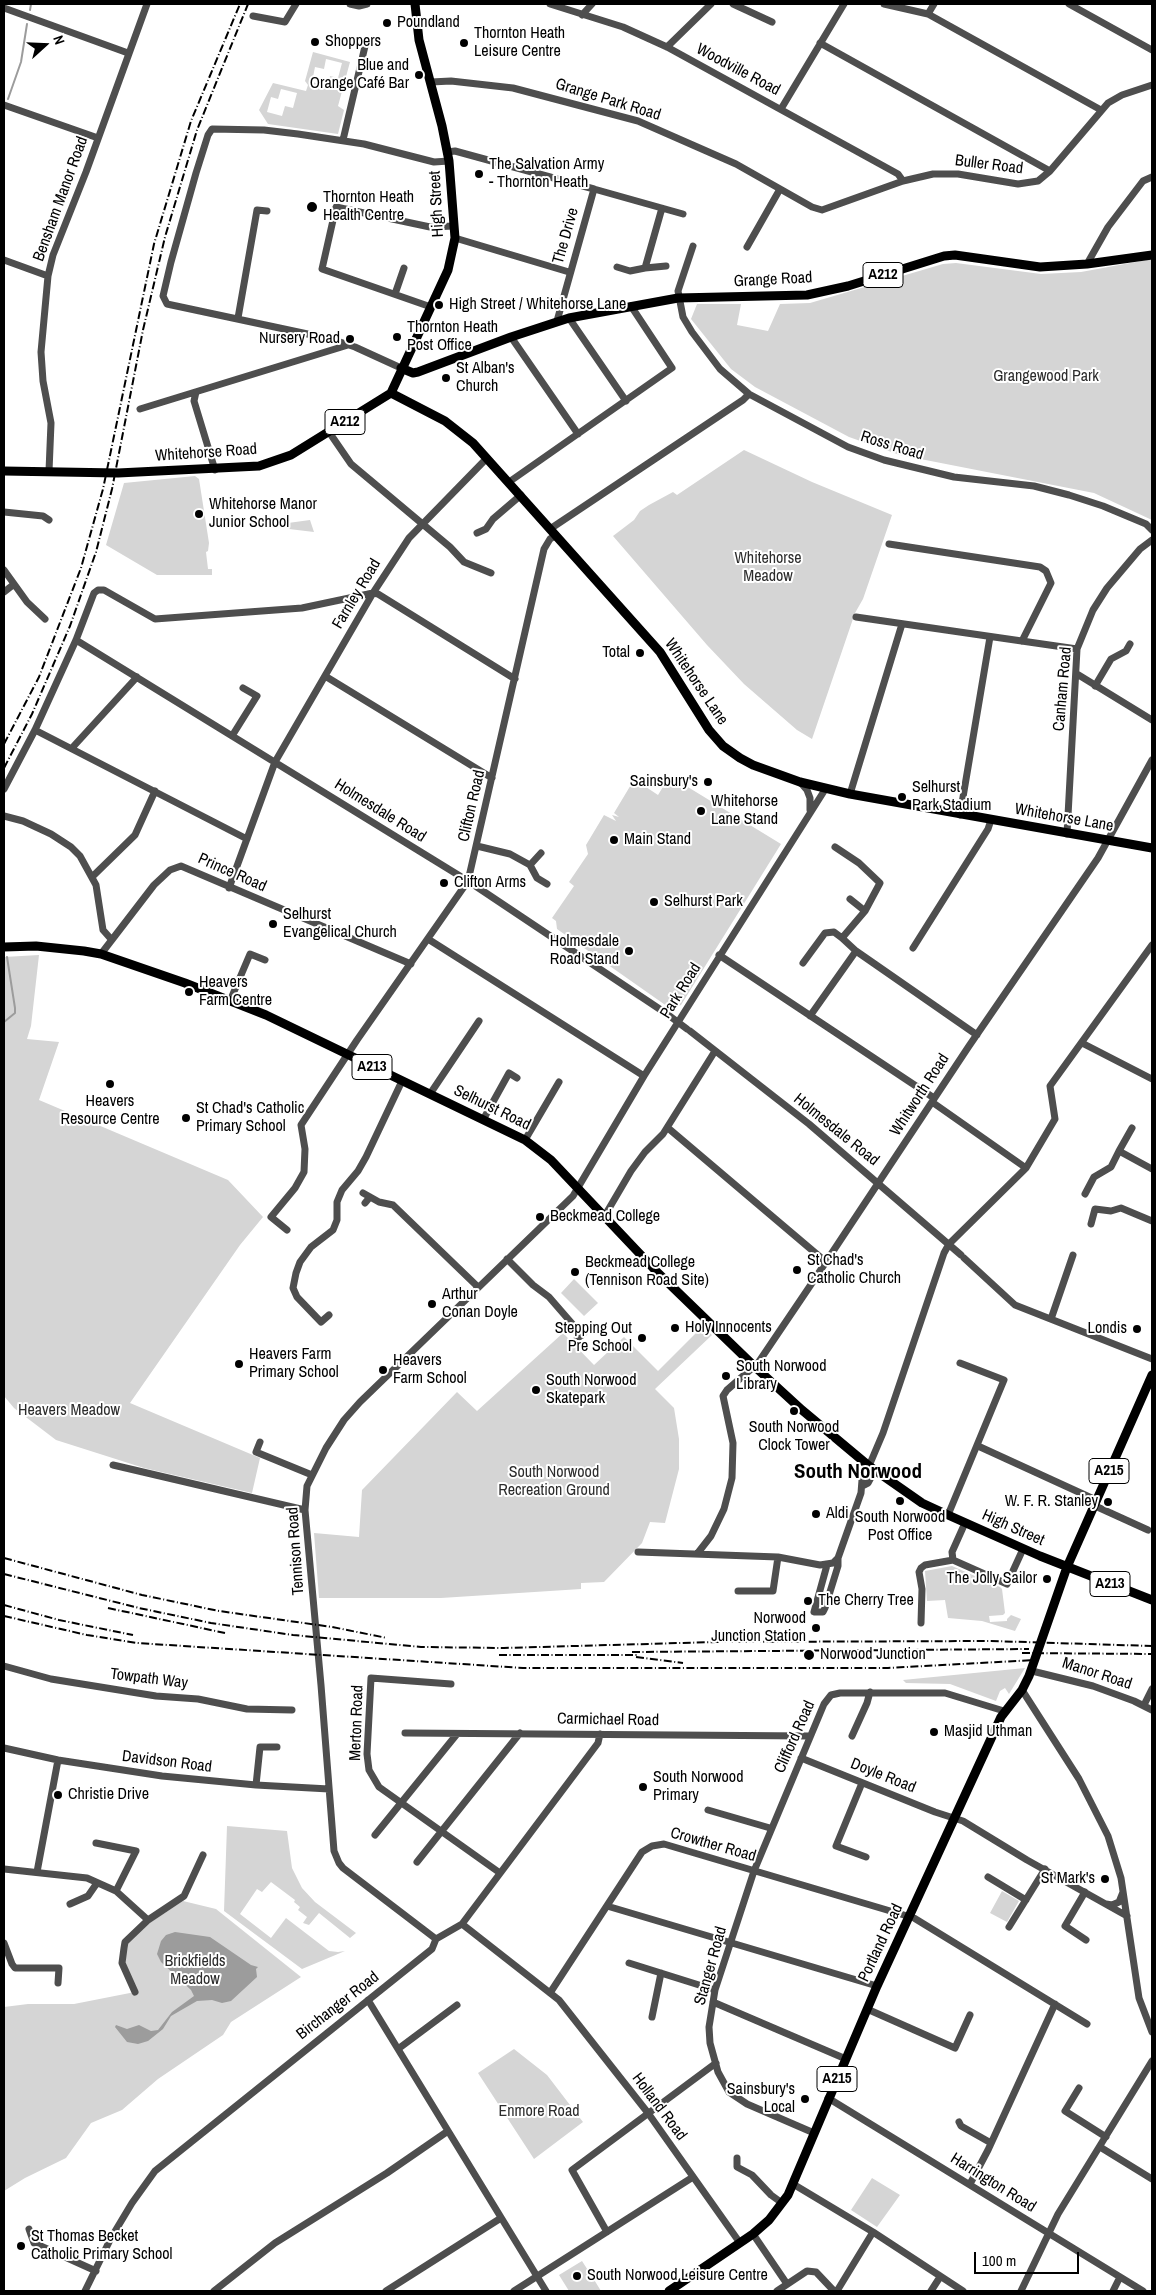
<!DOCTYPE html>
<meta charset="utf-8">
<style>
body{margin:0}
#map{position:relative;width:1156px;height:2295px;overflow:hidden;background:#fff;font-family:"Archivo Narrow",sans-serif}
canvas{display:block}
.frame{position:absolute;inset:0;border:5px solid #000;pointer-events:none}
.north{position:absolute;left:20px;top:20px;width:50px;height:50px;-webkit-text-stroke:4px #fff;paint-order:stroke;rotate:70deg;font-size:14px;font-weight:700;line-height:20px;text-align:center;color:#000}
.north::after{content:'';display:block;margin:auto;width:18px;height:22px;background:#000;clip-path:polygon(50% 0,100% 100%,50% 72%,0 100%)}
.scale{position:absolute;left:974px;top:2252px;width:105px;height:22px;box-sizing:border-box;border:2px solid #000;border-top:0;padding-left:6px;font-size:15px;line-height:18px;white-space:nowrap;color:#000;-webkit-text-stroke:4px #fff;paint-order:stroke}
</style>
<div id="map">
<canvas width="1156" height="2295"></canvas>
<div class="frame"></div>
<div class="north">N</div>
<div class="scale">100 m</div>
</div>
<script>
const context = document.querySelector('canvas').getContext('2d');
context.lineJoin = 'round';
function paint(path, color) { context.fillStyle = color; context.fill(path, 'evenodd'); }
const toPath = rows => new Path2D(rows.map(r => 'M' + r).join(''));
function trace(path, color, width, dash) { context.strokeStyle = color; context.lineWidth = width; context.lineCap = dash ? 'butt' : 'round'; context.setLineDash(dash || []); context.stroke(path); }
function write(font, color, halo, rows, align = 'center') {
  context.font = font + ' "Archivo Narrow",sans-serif'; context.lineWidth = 4; context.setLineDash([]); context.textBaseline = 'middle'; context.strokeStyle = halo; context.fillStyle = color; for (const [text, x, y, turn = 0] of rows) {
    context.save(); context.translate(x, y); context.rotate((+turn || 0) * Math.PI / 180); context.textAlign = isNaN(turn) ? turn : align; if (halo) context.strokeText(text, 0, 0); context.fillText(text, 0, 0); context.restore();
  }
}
paint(toPath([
 [313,52,350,62,338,106,344,110,338,134,268,124,259,110,273,83,306,91,308,85,305,81],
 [326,59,342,63,338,78,330,76,328,86,312,82,315,67,324,69],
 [281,89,297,93,293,108,285,106,282,116,267,112,271,97,278,99],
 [1152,259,1152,520,1094,493,900,455,849,437,755,387,731,369,691,319,697,304,741,304,737,325,768,331,780,304,810,303,943,264,956,263,1041,274,1081,272],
 [744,450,812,482,892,515,863,599,855,613,812,739,797,730,744,684,707,645,613,536,634,520,640,511,649,505,673,492,677,495],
 [195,476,199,479,209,543,208,551,206,552,208,569,212,569,212,575,157,575,106,545,124,483],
 [310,520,314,532,289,529,288,523],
 [678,781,781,844,681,1005,671,1009,557,929,556,921,552,918,574,886,569,882,588,854,586,845,604,815,616,821,612,815,619,817,614,813,632,783,635,785,640,783,658,795,666,782,674,787],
 [39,955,31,1026,27,1039,59,1042,39,1100,228,1180,263,1217,240,1245,130,1403,260,1458,252,1493,144,1468,56,1440,14,1408,4,1396,4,957],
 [574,1279,598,1303,584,1316,561,1293],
 [703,1326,712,1335,655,1389,674,1408,679,1439,679,1469,665,1523,650,1522,642,1543,604,1582,581,1583,581,1589,441,1598,319,1598,314,1533,359,1537,362,1490,457,1392,477,1411,563,1333,594,1365,624,1337,658,1371],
 [952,1566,1000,1587,1002,1589,1005,1613,1003,1615,989,1616,990,1622,1007,1621,1007,1619,1011,1615,1021,1619,1015,1631,982,1621,948,1618,945,1600,927,1601,925,1571],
 [1025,1668,1009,1694,1005,1688,1000,1691,996,1701,950,1684,906,1683,903,1680],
 [227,1826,287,1831,292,1868,302,1888,315,1902,356,1933,350,1938,319,1913,309,1925,303,1923,307,1917,298,1910,300,1907,294,1902,295,1900,271,1882,262,1892,257,1889,240,1914,271,1938,286,1918,329,1951,338,1952,345,1951,302,1969,224,1911],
 [1002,1891,1019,1901,1007,1922,990,1913],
 [183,1901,216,1909,301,1977,231,2022,223,2035,158,2079,122,2110,91,2123,66,2158,25,2178,4,2191,4,2007,28,2004,74,2004,135,1992,124,1963,122,1941],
 [514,2049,547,2075,583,2122,534,2159,478,2073],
 [872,2178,900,2195,877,2227,851,2210],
 [582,2261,593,2278,601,2291,569,2291,559,2275]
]), '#d5d5d5');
paint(toPath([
 [175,1932,210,1937,251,1965,258,1967,256,1969,257,1977,231,2001,222,2003,212,2000,197,2001,171,2016,163,2029,148,2041,138,2044,127,2042,115,2027,116,2025,127,2029,139,2025,151,2031,158,2030,172,2012,194,1996,191,1990,161,1962,157,1954,161,1941,166,1935]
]), '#9c9c9c');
trace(toPath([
 [30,10,31,4],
 [8,99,21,62,27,24],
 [4,1022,15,1013,15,1008,7,957]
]), '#9c9c9c', 2);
trace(toPath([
 [350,4,359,6,367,4],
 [550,4,623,27,667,47,898,174,903,181],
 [733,4,772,22],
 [884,4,928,14,1101,110],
 [1069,4,1152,50],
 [4,8,128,53],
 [928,14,934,4],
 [582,15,592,4],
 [253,16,285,22,296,4],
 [820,43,1050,171],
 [667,47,711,4],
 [431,82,451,81,513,88,638,121,736,164,812,207,822,210,903,181,933,174,958,174,1018,184,1038,181,1050,171,1108,103,1122,95,1152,85],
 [4,105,98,138],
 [781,109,844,4],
 [343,140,366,42],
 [447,152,455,151,594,189,557,321],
 [594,189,683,214],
 [455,238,569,272],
 [693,246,678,291,683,317,692,332,720,369,749,394,848,447,884,460,954,477,1034,486,1069,495,1103,506,1146,524,1152,530],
 [747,247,780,189],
 [4,260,48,276],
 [1087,264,1108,227,1143,181,1152,177],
 [617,267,630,271,645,268,662,208],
 [645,268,666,266],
 [395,294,404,268],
 [431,307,322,269,336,207,430,227,454,226],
 [238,318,257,210,267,211],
 [569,318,626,401],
 [511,337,578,434],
 [401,368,355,347,331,339,167,304,163,296,171,262,196,173,208,135,212,129,264,130,298,134,364,144,434,162,449,161],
 [196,392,194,401,215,470],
 [140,409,348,345],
 [329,432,351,464,450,547,464,562,491,573],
 [49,471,51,423,43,381,41,352,48,276,53,255,86,172,147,4],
 [509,482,672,368,631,306],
 [4,512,43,516,49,520],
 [550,529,743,400,749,394],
 [477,533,486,529,493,519,521,495],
 [889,544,1040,567,1046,571,1051,583,1022,641],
 [4,570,27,602,45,619],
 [4,592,13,585],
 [856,617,1077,649],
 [76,640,468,881,664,1012],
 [1077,674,1152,720],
 [325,676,492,778],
 [1095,686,1111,659,1126,651,1130,644],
 [35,730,247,839],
 [232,736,257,696,243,688],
 [72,748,137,677],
 [800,782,807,790,810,798,810,810],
 [4,789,35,730,76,640,94,593,98,590,104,590,155,619,302,608,373,593,378,594,515,679],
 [850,794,902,624],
 [960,815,990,637],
 [4,816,23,821,51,834,71,847,80,856,96,885,103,930,111,939],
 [1067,834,1077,649,1093,610,1107,588,1140,549,1152,540],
 [477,846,510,854,530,865,541,853],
 [835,847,859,863,880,883,865,911,842,938,856,951],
 [530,865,537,878,547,884],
 [92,877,135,835,155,791],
 [229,888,275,762,373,593,409,538,487,458],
 [850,899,865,911],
 [428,939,644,1076],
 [913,948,988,829,991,820],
 [101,954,154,885,170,870,181,866,411,964],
 [719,955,934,1098],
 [803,963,825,933,834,932,842,938],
 [230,1001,250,954,265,960],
 [667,1014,687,1029],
 [810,1016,856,951,977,1035],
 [690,1031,809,1124,961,1255],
 [1082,1043,1152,1079],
 [430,1094,479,1021],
 [483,1120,509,1073,517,1078],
 [668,1128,826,1262],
 [1132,1128,1119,1151,1152,1169],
 [525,1140,559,1082],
 [1026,1168,1055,1119,1050,1086,1152,945],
 [363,1193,379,1202,393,1205,478,1287],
 [1085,1194,1094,1177,1111,1167,1119,1151],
 [365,1203,370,1197],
 [604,1217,631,1171,645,1152,663,1134,715,1051],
 [1091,1224,1095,1209,1111,1211,1121,1208,1152,1221],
 [287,1230,271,1217,295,1188,304,1172,305,1149,301,1125,357,1040,468,881,544,549,550,539,556,535],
 [964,1258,1015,1305,1152,1359],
 [507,1259,533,1285,549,1297,582,1335],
 [329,1315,321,1322,297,1297,293,1288,296,1273,300,1262,311,1247,333,1230,337,1220,337,1202,342,1190,358,1171,366,1157,402,1081],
 [1051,1319,1073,1255],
 [577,1339,588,1329],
 [260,1442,256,1452,312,1475],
 [978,1446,1096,1500],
 [113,1465,305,1510],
 [869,1466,883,1433,944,1253,949,1244,1026,1168,932,1102],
 [862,1486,868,1483,875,1470],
 [1093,1505,1148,1530],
 [948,1515,1004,1380,960,1363],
 [638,1552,778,1557,820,1565,833,1563,838,1558],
 [697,1554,711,1536,724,1509,732,1478,733,1443,723,1396,727,1390,758,1363,810,1286,969,1046,1098,858,1152,760],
 [953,1560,1007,1584,1023,1549],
 [953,1560,952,1552,965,1523],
 [827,1565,814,1612,823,1612,825,1608,838,1566,838,1558,861,1493,862,1480,867,1465],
 [738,1591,773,1591,778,1557],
 [921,1623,922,1589,919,1572,921,1568,925,1565,953,1560],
 [4,1666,51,1679,156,1696,198,1699,247,1709,292,1710],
 [1032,1671,1093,1686,1134,1701,1152,1710],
 [451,1684,371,1678,367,1754,369,1770,379,1787,500,1873],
 [1022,1690,1079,1779,1108,1836,1121,1878,1139,1998,1152,2032],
 [1144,1705,1152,1689],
 [405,1733,810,1736],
 [852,1736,867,1703,870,1692],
 [4,1748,58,1760,162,1776,256,1785,329,1789],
 [801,1758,935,1812,963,1821,1027,1860,1127,1916],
 [862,1783,836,1846,866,1857],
 [256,1785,260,1747,277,1747],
 [708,1810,770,1828],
 [375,1835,457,1734],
 [96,1843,136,1851,116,1891],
 [417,1862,520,1733],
 [4,1869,87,1878,116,1891,148,1920,125,1942,124,1948,122,1963,135,1992],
 [37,1872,58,1760],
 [988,1877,1026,1900],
 [1085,1892,1065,1926,1086,1940],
 [70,1904,88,1896,97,1883],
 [1106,1904,1112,1905,1119,1902,1123,1892],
 [607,1906,877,1986],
 [148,1920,184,1896,203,1855],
 [462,1924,559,2000,648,2113,740,2243],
 [1009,1927,1045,1869],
 [436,1939,343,1868,339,1863,334,1851,321,1685,305,1510,307,1486,326,1448,344,1420,360,1402,573,1196,644,1076,826,788],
 [4,1943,12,1964,15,1968,59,1968,58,1983],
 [629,1963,715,1990],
 [550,1993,642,1852,652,1846,664,1844,914,1918,1087,2024],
 [368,2000,546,2291],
 [713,2002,846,2059],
 [867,2009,955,2048,970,2015],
 [652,2017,661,1973],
 [398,2049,457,2005],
 [1079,2088,1065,2111,1106,2137],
 [828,2098,1143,2291],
 [959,2122,961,2126,991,2143],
 [814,2133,747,2104,729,2092,718,2072,710,2043,709,2027,715,1990,754,1871,824,1704,831,1695,840,1693,945,1693,1004,1711],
 [1100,2147,1152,2179],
 [737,2158,737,2167,752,2175,771,2195,782,2203],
 [793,2184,873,2232,963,2291],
 [970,2184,988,2150,1055,2004],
 [29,2229,34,2243,96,2271],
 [607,2232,572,2170,716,2063],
 [753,2234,787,2284],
 [85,2291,111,2238,132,2203,155,2171,432,1949,436,1939,462,1924,598,1743,600,1734],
 [214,2291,275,2243,387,2173,448,2131],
 [386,2291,501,2218],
 [514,2291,693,2177],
 [777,2291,807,2271,816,2272,834,2291],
 [837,2291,873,2232],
 [931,2291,940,2277],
 [1021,2291,1058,2214,1152,2061],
 [1113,2291,1120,2277]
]), '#4e4e4e', 7);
trace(toPath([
 [401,368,413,373,418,372,511,337,569,318,678,298,807,295,848,286,944,256,955,255,1040,267,1087,264,1152,255],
 [391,393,445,421,473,443,660,652,709,730,723,746,740,758,753,765,800,782,850,794,1152,848],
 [391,393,448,270,455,238,449,161,442,126,419,40,415,4],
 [4,471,118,473,259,466,291,455,391,393],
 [4,947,36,946,84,951,101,954,185,983,266,1015,525,1140,551,1160,657,1272,754,1366,802,1410,869,1466,922,1503,948,1515,1040,1556,1152,1600],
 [669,2291,753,2234,769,2220,788,2195,877,1986,1001,1717,1022,1690,1029,1676,1067,1567,1152,1375]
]), '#000', 9);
trace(toPath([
 [4,744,39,677,81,568,103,489,154,244,191,121,240,4],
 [4,768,32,714,70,626,96,552,112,489,143,330,165,237,197,130,248,4],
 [4,1558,142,1595,219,1611,332,1627,387,1638],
 [4,1574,139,1608,211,1623,293,1635,421,1647,504,1648,716,1642,991,1641,1152,1646],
 [4,1605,59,1620,133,1635],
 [108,1608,225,1633],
 [4,1616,87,1635,137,1643,523,1668,888,1668,1035,1660],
 [632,1652,1029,1649],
 [1022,1653,1152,1654],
 [499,1655,639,1655],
 [636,1657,683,1663]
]), '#000', 2, [8, 2.5, 1, 2.5]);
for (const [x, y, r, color] of [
 [387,23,5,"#000"],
 [315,42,5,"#000"],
 [464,43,5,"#000"],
 [419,75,5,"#000"],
 [479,174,5,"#000"],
 [312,207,6,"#000"],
 [439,305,5,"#000"],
 [397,337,5,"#000"],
 [350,339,5,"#000"],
 [446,378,5,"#000"],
 [199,514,5,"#000"],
 [640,653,5,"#000"],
 [708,782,5,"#000"],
 [902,797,5,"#000"],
 [701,811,5,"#000"],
 [614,840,5,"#000"],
 [444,883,5,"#000"],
 [654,902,5,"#000"],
 [273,924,5,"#000"],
 [629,951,5,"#000"],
 [189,992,5,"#000"],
 [110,1084,5,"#000"],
 [186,1118,5,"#000"],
 [540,1217,5,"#000"],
 [797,1270,5,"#000"],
 [575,1272,5,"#000"],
 [432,1304,5,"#000"],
 [675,1328,5,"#000"],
 [1137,1329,5,"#000"],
 [642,1338,5,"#000"],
 [239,1364,5,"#000"],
 [383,1370,5,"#000"],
 [726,1376,5,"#000"],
 [536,1390,5,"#000"],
 [794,1411,5,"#000"],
 [900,1501,5,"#000"],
 [1108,1502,5,"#000"],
 [816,1514,5,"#000"],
 [1047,1579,5,"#000"],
 [808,1601,5,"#000"],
 [816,1628,5,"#000"],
 [809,1655,6,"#000"],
 [934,1732,5,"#000"],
 [643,1787,5,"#000"],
 [58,1795,5,"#000"],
 [1105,1879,5,"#000"],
 [805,2099,5,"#000"],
 [21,2246,5,"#000"],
 [577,2276,5,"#000"]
]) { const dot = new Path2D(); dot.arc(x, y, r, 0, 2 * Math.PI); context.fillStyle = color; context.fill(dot); trace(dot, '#fff', 2); }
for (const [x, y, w] of [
 [883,275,40],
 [345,422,40],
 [372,1067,40],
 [1109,1471,40],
 [1110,1584,40],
 [837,2079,40]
]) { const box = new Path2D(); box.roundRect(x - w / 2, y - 12.5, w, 25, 4); context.fillStyle = '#fff'; context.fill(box); trace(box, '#000', 1); }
write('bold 15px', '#000', null, [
 ["A212",883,275],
 ["A212",345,422],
 ["A213",372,1067],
 ["A215",1109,1471],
 ["A213",1110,1584],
 ["A215",837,2079]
]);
write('16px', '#000', '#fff', [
 ["Poundland",397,23],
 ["Thornton Heath",474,34],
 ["Leisure Centre",474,52],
 ["Shoppers",325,42],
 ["Blue and",409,66,"right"],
 ["Orange Café Bar",409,84,"right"],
 ["The Salvation Army",489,165],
 ["- Thornton Heath",489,183],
 ["Thornton Heath",323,198],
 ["Health Centre",323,216],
 ["High Street / Whitehorse Lane",449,305],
 ["Thornton Heath",407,328],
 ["Post Office",407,346],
 ["Nursery Road",340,339,"right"],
 ["St Alban's",456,369],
 ["Church",456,387],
 ["Whitehorse Manor",209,505],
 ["Junior School",209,523],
 ["Total",630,653,"right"],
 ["Sainsbury's",698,782,"right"],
 ["Selhurst",912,788],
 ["Park Stadium",912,806],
 ["Whitehorse",711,802],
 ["Lane Stand",711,820],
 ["Main Stand",624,840],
 ["Clifton Arms",454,883],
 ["Selhurst Park",664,902],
 ["Selhurst",283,915],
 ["Evangelical Church",283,933],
 ["Holmesdale",619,942,"right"],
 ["Road Stand",619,960,"right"],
 ["Heavers",199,983],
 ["Farm Centre",199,1001],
 ["Heavers",110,1102,"center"],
 ["Resource Centre",110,1120,"center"],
 ["St Chad's Catholic",196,1109],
 ["Primary School",196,1127],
 ["Beckmead College",550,1217],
 ["St Chad's",807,1261],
 ["Catholic Church",807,1279],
 ["Beckmead College",585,1263],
 ["(Tennison Road Site)",585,1281],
 ["Arthur",442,1295],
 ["Conan Doyle",442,1313],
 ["Holy Innocents",685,1328],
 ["Stepping Out",632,1329,"right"],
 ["Pre School",632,1347,"right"],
 ["Londis",1127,1329,"right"],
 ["Heavers Farm",249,1355],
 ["Primary School",249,1373],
 ["Heavers",393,1361],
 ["Farm School",393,1379],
 ["South Norwood",736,1367],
 ["Library",736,1385],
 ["South Norwood",546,1381],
 ["Skatepark",546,1399],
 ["South Norwood",794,1428,"center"],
 ["Clock Tower",794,1446,"center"],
 ["W. F. R. Stanley",1098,1502,"right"],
 ["Aldi",826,1514],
 ["South Norwood",900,1518,"center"],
 ["Post Office",900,1536,"center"],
 ["The Jolly Sailor",1037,1579,"right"],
 ["The Cherry Tree",818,1601],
 ["Norwood",806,1619,"right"],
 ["Junction Station",806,1637,"right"],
 ["Norwood Junction",820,1655],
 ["Masjid Uthman",944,1732],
 ["South Norwood",653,1778],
 ["Primary",653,1796],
 ["Christie Drive",68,1795],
 ["St Mark's",1095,1879,"right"],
 ["Sainsbury's",795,2090,"right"],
 ["Local",795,2108,"right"],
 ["St Thomas Becket",31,2237],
 ["Catholic Primary School",31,2255],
 ["South Norwood Leisure Centre",587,2276]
], 'left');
write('16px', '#000', '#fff', [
 ["Woodville Road",738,70,28],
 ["Grange Park Road",608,100,17],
 ["Buller Road",989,165,7],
 ["Bensham Manor Road",61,199,-70],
 ["High Street",437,204,-93],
 ["The Drive",566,236,-74],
 ["Grange Road",773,280,-3],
 ["Ross Road",892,446,17],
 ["Whitehorse Road",206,453,-4],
 ["Farnley Road",357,594,-59],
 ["Whitehorse Lane",696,682,56],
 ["Canham Road",1063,689,-85],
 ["Clifton Road",472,806,-77],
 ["Holmesdale Road",380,811,32],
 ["Whitehorse Lane",1064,818,10],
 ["Prince Road",232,873,24],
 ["Park Road",681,991,-58],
 ["Whitworth Road",920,1095,-57],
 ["Selhurst Road",492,1108,26],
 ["Holmesdale Road",836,1130,39],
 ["High Street",1013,1528,24],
 ["Tennison Road",296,1551,-94],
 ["Manor Road",1097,1674,18],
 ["Towpath Way",149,1679,7],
 ["Carmichael Road",608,1720,1],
 ["Merton Road",357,1723,-88],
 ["Clifford Road",795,1737,-66],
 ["Davidson Road",167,1762,7],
 ["Doyle Road",883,1776,22],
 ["Crowther Road",713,1845,16],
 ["Portland Road",881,1943,-65],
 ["Stanger Road",711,1966,-74],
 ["Birchanger Road",338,2006,-38],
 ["Holland Road",659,2107,53],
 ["Harrington Road",993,2183,32]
]);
write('16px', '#2c2c2c', '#fff', [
 ["Grangewood Park",1046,377],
 ["Whitehorse",768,559],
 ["Meadow",768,577],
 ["Heavers Meadow",69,1411],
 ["South Norwood",554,1473],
 ["Recreation Ground",554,1491],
 ["Brickfields",195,1962],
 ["Meadow",195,1980],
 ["Enmore Road",539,2112]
]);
write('bold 21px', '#000', '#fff', [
 ["South Norwood",858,1472]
]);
</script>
